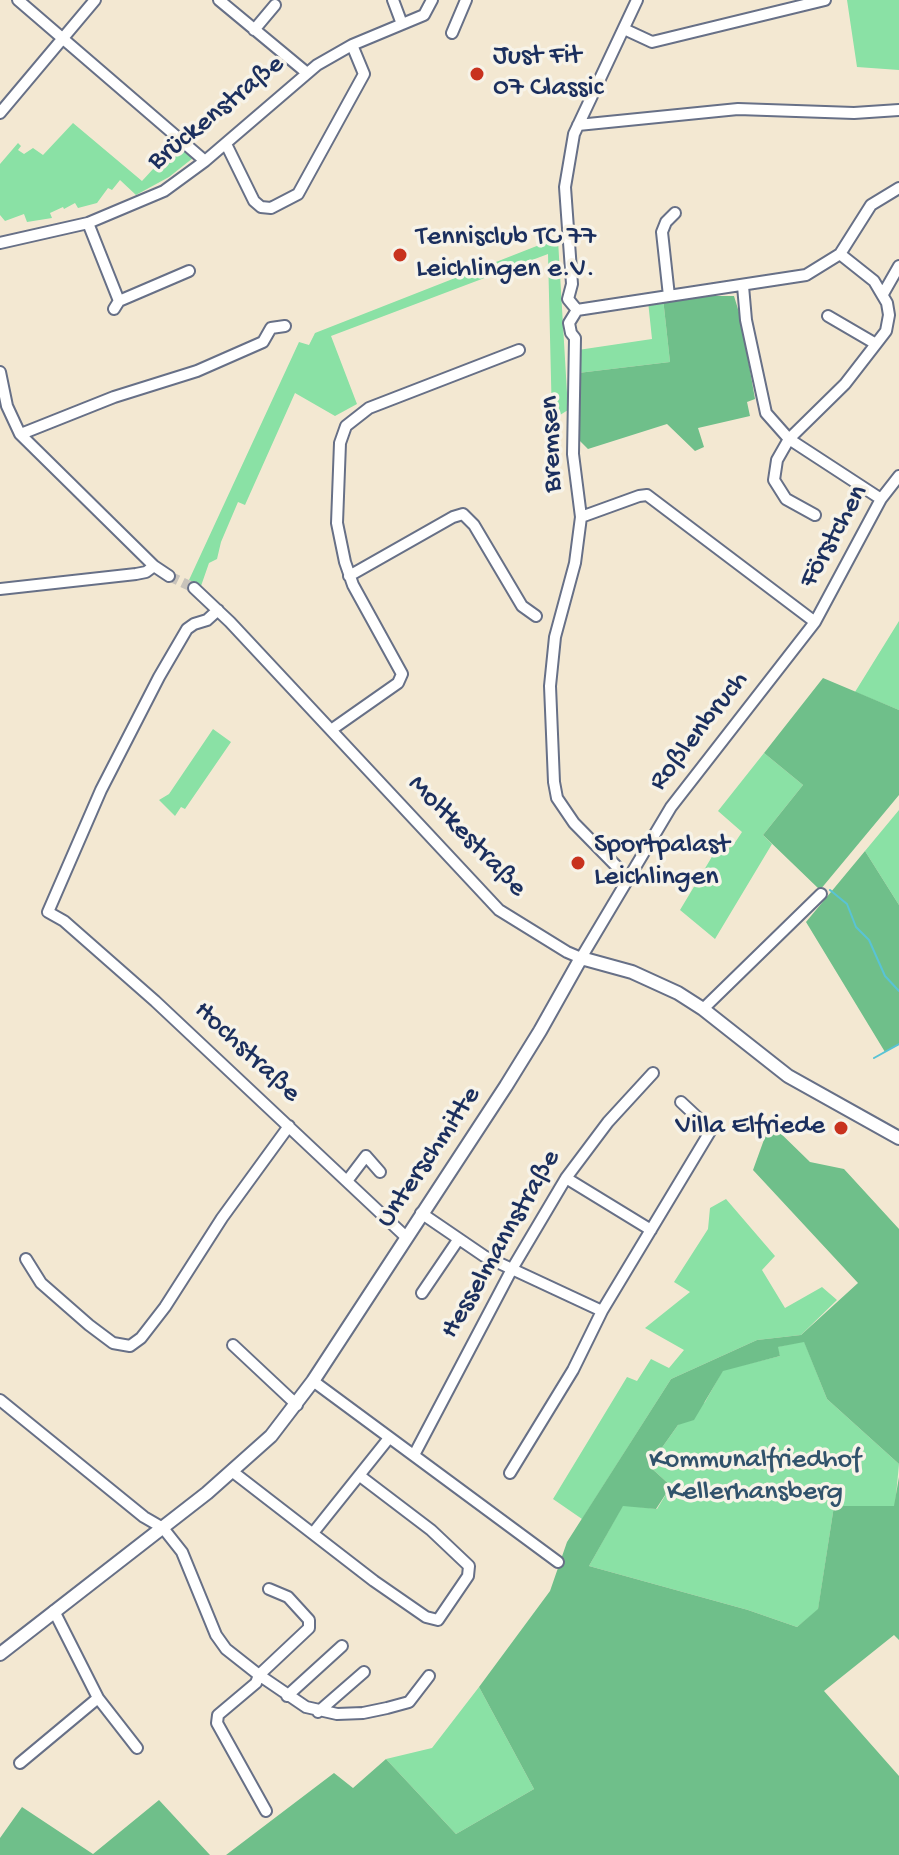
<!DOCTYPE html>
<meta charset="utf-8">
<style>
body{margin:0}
canvas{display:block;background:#f3e8d2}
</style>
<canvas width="899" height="1855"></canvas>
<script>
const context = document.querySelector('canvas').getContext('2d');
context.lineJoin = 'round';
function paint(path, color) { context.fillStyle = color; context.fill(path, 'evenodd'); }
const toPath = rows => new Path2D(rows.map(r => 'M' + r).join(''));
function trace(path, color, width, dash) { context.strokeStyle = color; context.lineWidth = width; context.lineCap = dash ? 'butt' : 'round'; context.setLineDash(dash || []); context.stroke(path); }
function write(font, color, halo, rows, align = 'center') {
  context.font = font + ' "Gochi Hand",sans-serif'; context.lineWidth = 7; context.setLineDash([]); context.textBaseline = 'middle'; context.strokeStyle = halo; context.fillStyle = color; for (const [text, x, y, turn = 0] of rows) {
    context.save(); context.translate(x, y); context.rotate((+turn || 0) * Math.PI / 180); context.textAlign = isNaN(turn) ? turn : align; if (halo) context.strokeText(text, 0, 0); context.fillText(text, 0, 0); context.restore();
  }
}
paint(toPath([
 [847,0,899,0,899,70,857,67],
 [73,123,142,181,177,143,193,158,169,177,136,195,120,180,112,190,108,188,97,203,78,208,75,203,64,209,63,207,50,213,52,218,27,222,24,214,5,221,0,215,0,164,18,143,21,146,18,150,24,154,33,148,43,155],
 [552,240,558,240,568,410,552,420,548,254,331,336,357,404,335,416,295,393,245,505,238,502,221,542,217,559,209,563,201,586,189,580,299,342,309,345,315,333],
 [663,298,670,362,578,373,578,350,652,339,648,301],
 [899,621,899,710,855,692],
 [213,729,231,742,185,809,181,807,175,816,159,800,169,794],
 [764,753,803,785,763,835,772,844,715,939,680,910,716,850,732,847,742,832,718,811],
 [899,810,899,905,865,851],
 [726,1199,775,1256,762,1270,785,1308,822,1287,837,1300,801,1335,757,1340,671,1379,582,1519,553,1499,627,1377,637,1381,651,1359,669,1368,684,1350,645,1328,690,1292,674,1282,708,1229,710,1208],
 [804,1341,827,1399,899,1464,895,1506,834,1506,818,1610,797,1627,748,1610,589,1566,623,1505,657,1509,671,1486,649,1466,678,1425,705,1402,723,1370,780,1356,777,1347],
 [479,1687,534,1789,456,1834,386,1759,432,1748]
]), '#8ae1a5');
paint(toPath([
 [669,296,734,296,741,319,755,399,747,402,750,416,698,428,704,447,695,451,667,424,588,449,578,439,580,393,578,373,670,362,663,298],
 [823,678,899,710,899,795,820,890,763,835,803,785,764,753],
 [865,851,899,905,899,1044,885,1052,806,922],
 [770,1123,810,1162,844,1169,899,1229,899,1464,827,1399,804,1342,778,1347,780,1356,723,1371,694,1420,678,1425,649,1466,671,1486,656,1509,623,1506,589,1566,748,1610,797,1627,818,1609,834,1506,894,1506,899,1477,899,1640,894,1635,824,1691,899,1776,899,1855,226,1855,334,1773,353,1788,386,1759,456,1834,534,1789,479,1687,550,1591,567,1542,671,1379,757,1340,801,1335,858,1283,753,1170],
 [159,1800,210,1855,0,1855,0,1838,22,1807,93,1854]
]), '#6fbf8a');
trace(toPath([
 [830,890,847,904,856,927,869,940,885,976,899,991],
 [874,1058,899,1044]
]), '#59c3d5', 2);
trace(toPath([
 [169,576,194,588]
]), '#c8c3bb', 10, [10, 5]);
const minor = toPath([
 [18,0,205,161],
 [219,0,307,73],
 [393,0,402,24],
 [624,29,652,42,825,0],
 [254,30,275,5],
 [452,33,466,0],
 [0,113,95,0],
 [578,125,738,109,854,113,899,110],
 [226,144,254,201,261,207,271,208,298,194,364,74,352,45],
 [88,223,119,301],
 [0,243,88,223,164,191,205,161,317,65,352,45,424,15,432,0],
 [743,286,746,320,766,413,789,439,881,499],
 [883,294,899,266],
 [669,296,662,232,666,222,675,213],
 [114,309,119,301,189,271],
 [577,310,806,275,840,254,871,205,899,188],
 [828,316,876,344],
 [0,372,7,406,20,434,154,566,169,576],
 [21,434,114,397,197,371,263,342,271,328,285,326],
 [815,515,786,499,774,480,777,460,789,439,845,384,876,344,886,331,889,315,887,303,874,281,840,254],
 [581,517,639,496,647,495,815,622],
 [349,576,453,517,463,514,474,525,522,606,536,616],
 [194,588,230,622,499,910,567,952,581,958,671,807,815,622,881,499,899,476],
 [0,589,136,574,146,572,154,566],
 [218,610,207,620,194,624,187,629,159,677,101,790,48,912,64,921,155,1001,406,1237],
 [331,730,398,683,402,674,353,585,345,562,337,523,340,443,346,426,369,408,519,350],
 [629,879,574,823,557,798,554,782,550,686,555,637,575,563,581,517,573,454,575,338,571,333,569,323,577,310,568,299,572,284,565,187,574,134,637,0],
 [703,1009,821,894],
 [566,1178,651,1230],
 [347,1181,366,1156,380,1172],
 [421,1213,484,1256,602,1311],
 [26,1259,41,1283,89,1325,113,1343,130,1346,141,1338,165,1307,222,1218,289,1126],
 [422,1293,458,1240],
 [233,1345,297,1405],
 [313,1381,558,1562],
 [0,1400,144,1517,163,1528,182,1552,216,1635,226,1649,259,1675,256,1683,218,1715,217,1723,266,1811],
 [414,1455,512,1269,566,1178,608,1122,653,1073],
 [233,1472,374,1581,426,1617,438,1620,468,1576,469,1566,431,1530,360,1476],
 [510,1473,573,1370,602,1311,711,1130,681,1102],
 [313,1533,389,1438],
 [269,1589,288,1597,309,1620,309,1628,259,1675,306,1707,337,1714,363,1713,387,1708,409,1702,429,1676],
 [54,1611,98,1698,137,1748],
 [287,1696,342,1646],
 [318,1712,364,1672],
 [20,1763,98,1698]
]);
const major = toPath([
 [0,1654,207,1493,271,1436,313,1381,506,1086,540,1031,581,958,632,972,678,993,703,1009,788,1076,899,1138]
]);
trace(minor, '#677087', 14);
trace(major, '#677087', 16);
trace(minor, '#fff', 10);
trace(major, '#fff', 12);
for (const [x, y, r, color] of [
 [477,74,8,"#c8321e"],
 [400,255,8,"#c8321e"],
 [578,863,8,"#c8321e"],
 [841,1128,8,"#c8321e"]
]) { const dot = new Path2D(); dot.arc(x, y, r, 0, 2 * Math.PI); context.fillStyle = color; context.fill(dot); trace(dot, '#f7f3e8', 3); }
write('28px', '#1b2f5e', '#f7f3e8', [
 ["Just Fit",493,58],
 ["07 Classic",493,90],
 ["Tennisclub TC 77",416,239],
 ["Leichlingen e.V.",416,271],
 ["Sportpalast",594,847],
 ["Leichlingen",594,879],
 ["Villa Elfriede",825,1128,"right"]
], 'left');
write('28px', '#1b2f5e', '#f7f3e8', [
 ["Brückenstraße",217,114,-39],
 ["Bremsen",553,444,-92],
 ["Förstchen",835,537,-61],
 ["Roßlenbruch",700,732,-52],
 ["Moltkestraße",466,837,46],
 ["Hochstraße",246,1053,43],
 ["Unterschmitte",430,1158,-56],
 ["Hesselmannstraße",502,1245,-60]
]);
write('28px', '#31536c', '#f7f3e8', [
 ["Kommunalfriedhof",755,1462],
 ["Kellerhansberg",755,1494]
]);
</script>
